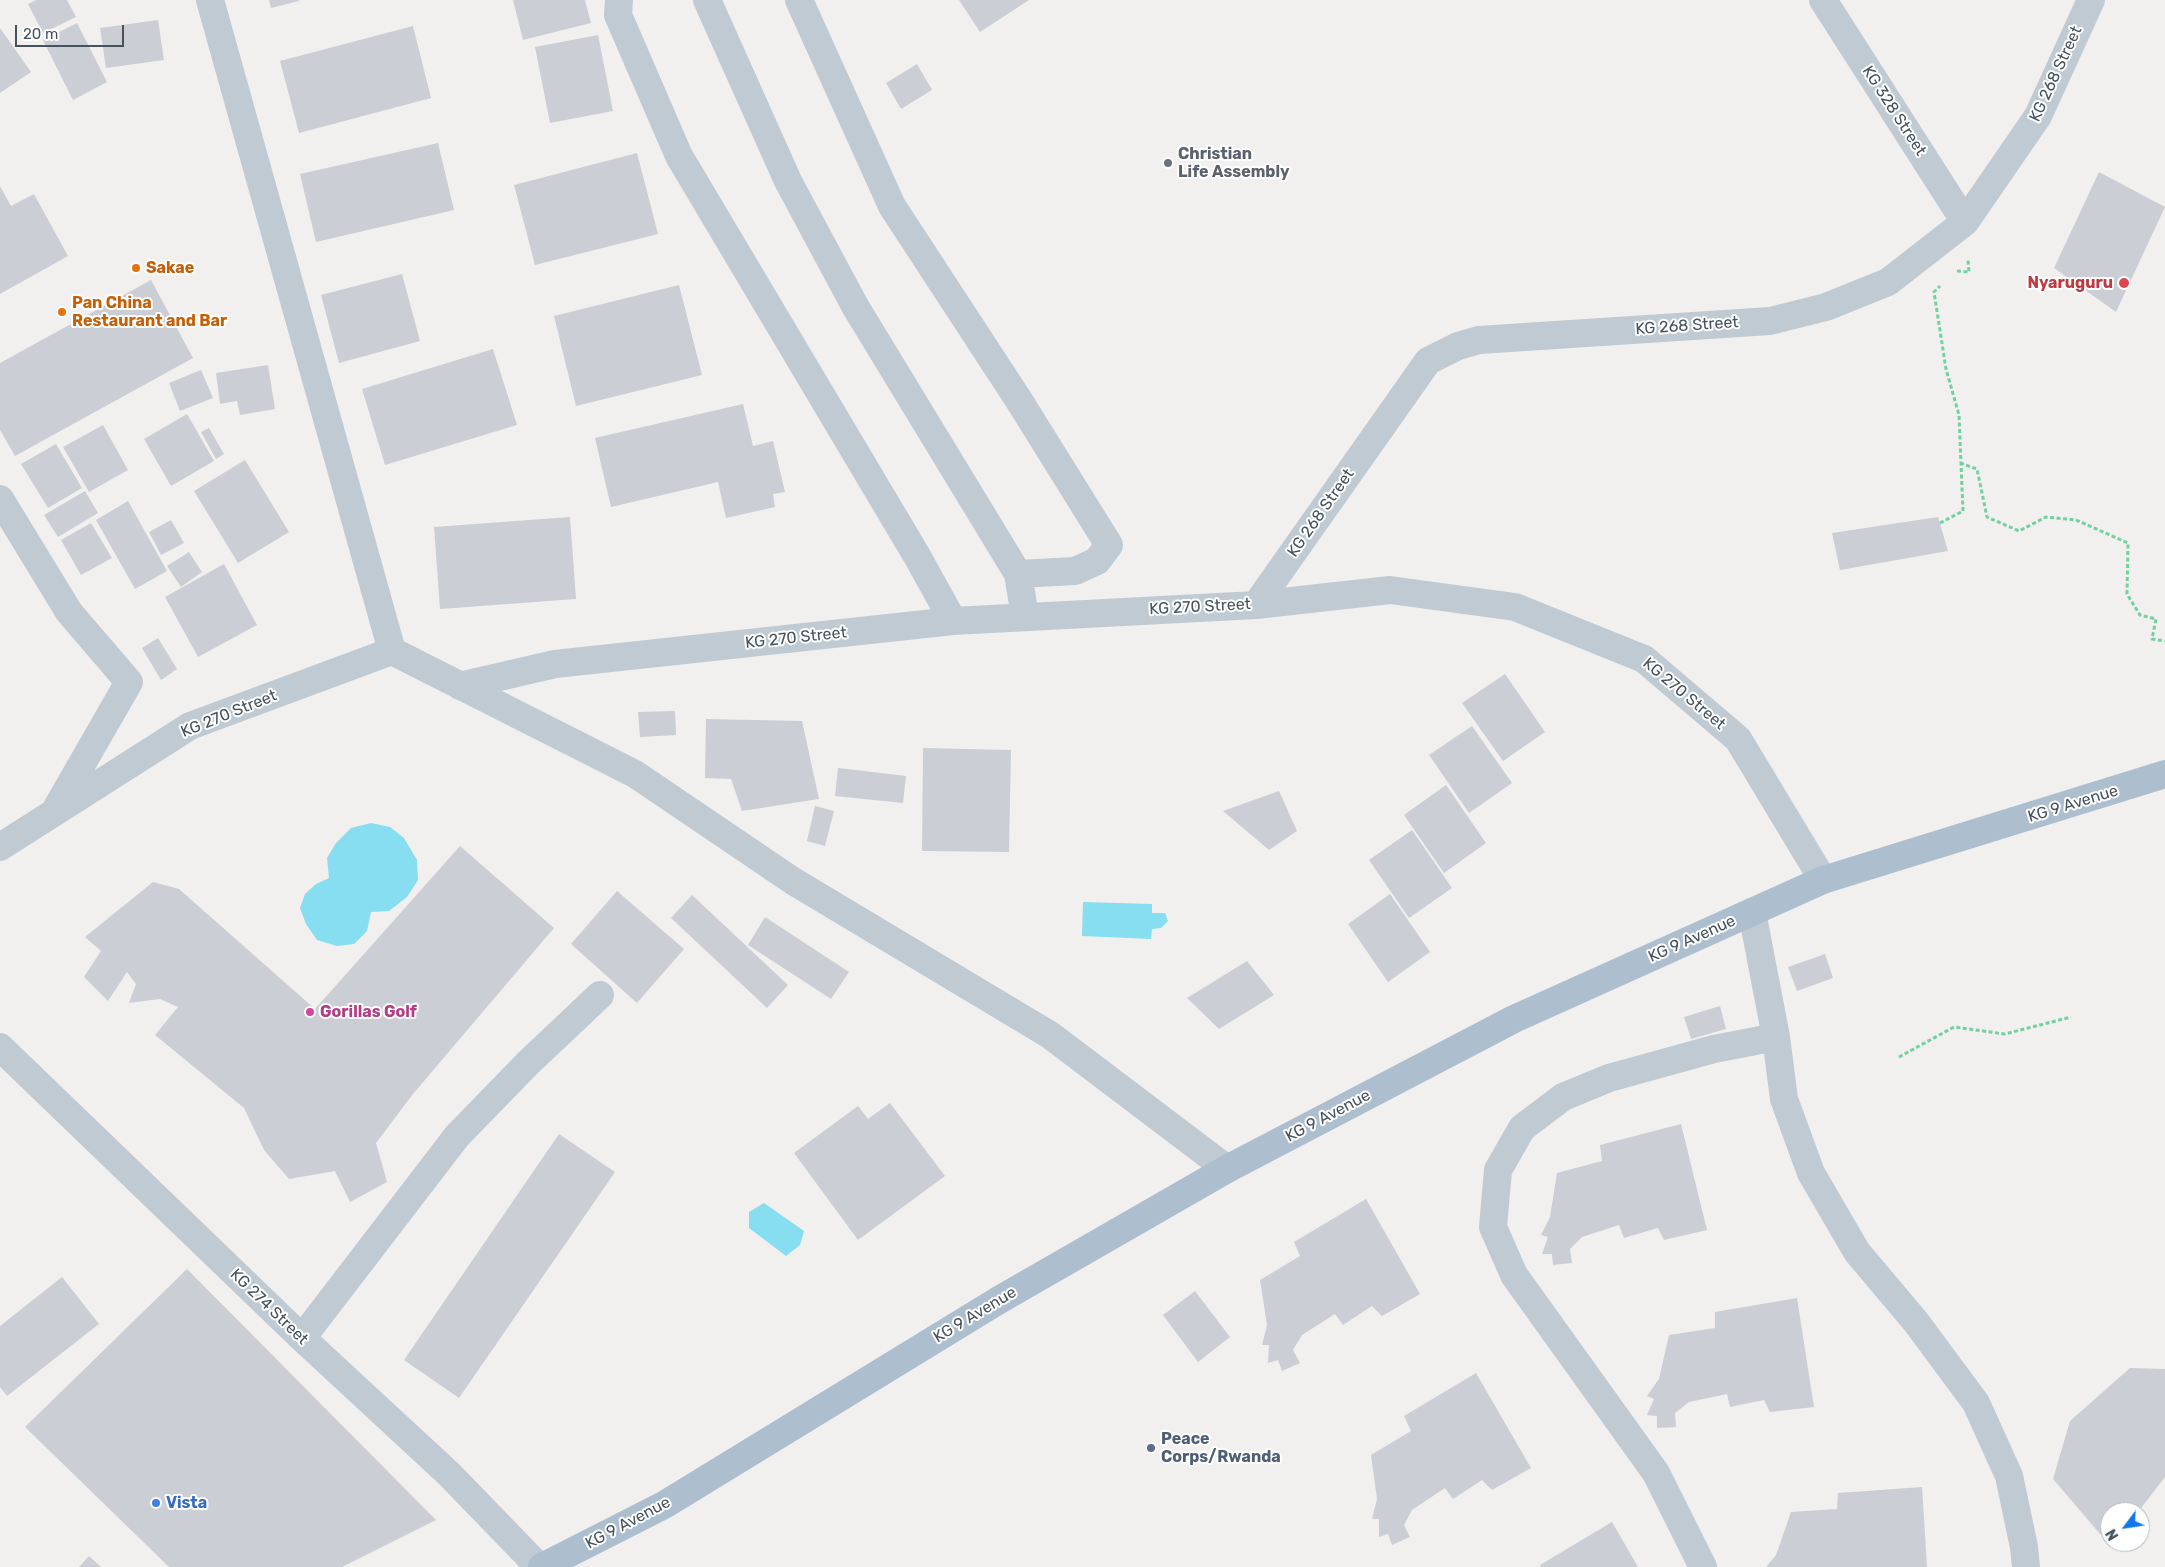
<!DOCTYPE html>
<style>
body{margin:0}
#map{position:relative;width:2165px;height:1567px;overflow:hidden;background:#f2efef;font-family:Rubik,sans-serif}
canvas{display:block}
.north{position:absolute;left:2100px;top:1502px;width:50px;height:50px;box-sizing:border-box;background:#fff;border:1px solid #b5babe;border-radius:50%;rotate:239deg;font-size:14px;font-weight:700;line-height:20px;text-align:center;color:#46535d}
.north::after{content:'';display:block;margin:auto;width:18px;height:22px;background:#1076eb;clip-path:polygon(50% 0,100% 100%,50% 72%,0 100%)}
.scale{position:absolute;left:15px;top:25px;width:109px;height:22px;box-sizing:border-box;border:2px solid #46535d;border-top:0;padding-left:6px;font-size:15px;line-height:18px;white-space:nowrap;color:#46535d;-webkit-text-stroke:4px #fff;paint-order:stroke}
</style>
<div id="map">
<canvas width="2165" height="1567"></canvas>
<div class="north">N</div>
<div class="scale">20 m</div>
</div>
<script>
const context = document.querySelector('canvas').getContext('2d');
context.lineJoin = 'round';
function paint(path, color) { context.fillStyle = color; context.fill(path, 'evenodd'); }
const toPath = rows => new Path2D(rows.map(r => 'M' + r).join(''));
function trace(path, color, width, dash) { context.strokeStyle = color; context.lineWidth = width; context.lineCap = dash ? 'butt' : 'round'; context.setLineDash(dash || []); context.stroke(path); }
function write(font, color, halo, rows, align = 'center') {
  context.font = font + ' Rubik,sans-serif'; context.lineWidth = 4; context.setLineDash([]); context.textBaseline = 'middle'; context.strokeStyle = halo; context.fillStyle = color; for (const [text, x, y, turn = 0] of rows) {
    context.save(); context.translate(x, y); context.rotate((+turn || 0) * Math.PI / 180); context.textAlign = isNaN(turn) ? turn : align; if (halo) context.strokeText(text, 0, 0); context.fillText(text, 0, 0); context.restore();
  }
}
paint(toPath([
 [371,823,390,827,404,838,417,860,418,880,407,897,389,911,371,912,367,931,354,944,337,946,317,940,306,924,300,908,305,894,316,884,329,878,327,858,336,843,351,828],
 [1083,902,1152,904,1152,913,1165,913,1168,921,1161,928,1152,929,1151,939,1082,936],
 [764,1203,804,1231,800,1245,786,1256,749,1228,749,1212]
]), '#86def0');
paint(toPath([
 [36,0,67,0,76,17,43,33,28,4],
 [269,0,299,0,299,1,271,8],
 [513,0,585,0,591,23,523,40],
 [959,0,1029,0,980,32],
 [158,20,164,60,106,68,100,28],
 [77,23,107,82,73,100,43,40],
 [413,26,431,98,299,133,280,61],
 [0,28,31,72,0,93],
 [598,35,613,111,550,123,535,47],
 [917,64,932,90,901,109,886,83],
 [438,143,454,210,316,242,300,174],
 [637,153,658,234,535,265,514,185],
 [2099,172,2165,207,2116,312,2054,268],
 [0,186,11,206,34,194,68,256,0,294],
 [402,274,420,341,339,363,321,295],
 [151,280,193,358,15,456,0,430,0,363],
 [679,285,702,375,576,406,554,316],
 [493,349,517,425,385,465,362,389],
 [268,365,275,409,240,415,237,401,220,404,216,373],
 [201,370,213,398,180,411,169,383],
 [743,404,753,446,773,441,785,492,773,494,775,507,726,518,718,482,611,507,595,438],
 [187,414,214,461,171,486,144,439],
 [103,425,128,470,89,492,63,447],
 [209,428,224,454,216,459,201,432],
 [56,444,82,488,48,508,21,464],
 [245,460,289,532,238,563,194,491],
 [85,491,98,513,58,537,44,515],
 [128,501,167,571,135,589,96,520],
 [570,517,576,599,440,609,434,527],
 [1938,517,1948,551,1840,570,1832,533],
 [171,520,184,543,161,555,149,532],
 [91,523,112,558,81,575,61,540],
 [189,552,202,572,181,587,167,566],
 [224,564,257,625,198,657,165,597],
 [158,638,177,669,161,680,142,648],
 [1505,674,1545,732,1503,761,1462,703],
 [675,711,676,735,640,737,638,712],
 [706,719,802,721,819,799,742,811,731,779,705,778],
 [1472,726,1512,783,1469,813,1429,755],
 [923,748,1011,750,1009,852,922,851],
 [838,768,906,776,903,803,835,796],
 [1446,785,1486,843,1444,873,1404,815],
 [1279,791,1297,831,1269,850,1223,811],
 [815,806,834,811,825,846,807,841],
 [1412,830,1452,888,1409,918,1369,860],
 [460,846,554,928,413,1094,376,1143,387,1182,350,1202,335,1171,289,1179,264,1150,244,1108,155,1035,178,1007,160,999,129,1003,136,984,127,972,108,1001,84,977,101,951,85,937,153,882,179,889,315,1009],
 [617,891,684,949,637,1003,571,944],
 [1390,894,1430,952,1388,982,1348,924],
 [692,895,788,985,767,1008,671,918],
 [765,917,849,972,831,999,748,945],
 [1825,954,1833,978,1797,991,1788,967],
 [1247,961,1274,995,1219,1029,1187,998],
 [1720,1006,1726,1029,1691,1039,1684,1017],
 [890,1103,945,1176,858,1240,794,1153,858,1106,868,1119],
 [1681,1124,1707,1230,1664,1240,1658,1228,1624,1238,1619,1225,1582,1237,1570,1249,1572,1263,1553,1265,1552,1254,1542,1254,1548,1237,1541,1235,1550,1217,1557,1173,1602,1161,1600,1145],
 [559,1134,615,1172,459,1398,404,1360],
 [1366,1199,1420,1294,1382,1316,1372,1306,1343,1325,1335,1314,1302,1335,1293,1350,1300,1363,1282,1371,1278,1360,1268,1363,1269,1345,1262,1345,1267,1325,1260,1280,1300,1256,1294,1242],
 [187,1269,436,1520,342,1567,169,1567,25,1427],
 [62,1277,99,1324,7,1396,0,1387,0,1326],
 [1195,1291,1230,1337,1198,1362,1163,1315],
 [1797,1298,1814,1407,1770,1412,1764,1400,1730,1407,1727,1394,1689,1402,1675,1413,1676,1427,1657,1428,1657,1416,1647,1415,1654,1399,1647,1396,1659,1379,1669,1335,1715,1328,1715,1312],
 [2130,1368,2165,1369,2165,1477,2138,1512,2110,1512,2110,1530,2100,1534,2053,1479,2070,1421],
 [1476,1373,1531,1468,1492,1490,1482,1480,1453,1499,1445,1488,1412,1510,1404,1525,1410,1537,1392,1545,1388,1534,1379,1537,1379,1519,1372,1519,1377,1499,1371,1455,1411,1431,1404,1416],
 [1922,1487,1927,1567,1766,1567,1776,1555,1791,1512,1837,1509,1838,1493],
 [1612,1522,1638,1567,1541,1567,1540,1565],
 [89,1556,101,1567,79,1567]
]), '#cbced4');
trace(toPath([
 [1957,271,1969,272,1968,260],
 [1960,463,1977,469,1987,517,2019,531,2046,517,2076,520,2128,543,2127,594,2140,615,2156,619,2152,639,2165,641],
 [1940,523,1963,511,1959,415,1946,369,1934,292,1940,286],
 [1899,1057,1954,1027,2005,1034,2071,1017]
]), '#71d19f', 3, [4, 2.5]);
trace(toPath([
 [210,0,392,651,635,774,793,881,1050,1035,1227,1169],
 [619,0,618,15,679,156,917,556,953,621],
 [707,0,788,181,855,306,1018,574],
 [799,0,892,206,1020,402,1109,545,1097,561,1075,571,1018,574,1025,616],
 [1823,0,1965,222],
 [0,499,69,612,129,682,56,809],
 [1256,605,1428,361,1458,346,1479,340,1770,321,1826,307,1888,282,1965,222,2038,116,2091,0],
 [460,686,555,664,953,621,1256,605,1390,590,1515,607,1644,659,1738,739,1823,880],
 [0,847,190,726,392,651],
 [1752,912,1776,1037],
 [0,1047,302,1338,449,1474,539,1567],
 [302,1338,457,1136,528,1063,600,995],
 [1703,1567,1656,1473,1514,1275,1493,1227,1498,1170,1522,1128,1563,1097,1609,1078,1714,1049,1776,1037,1784,1099,1811,1173,1857,1252,1916,1322,1976,1403,2009,1476,2024,1547,2026,1567]
]), '#bfcad2', 28);
trace(toPath([
 [542,1567,664,1505,999,1300,1227,1169,1514,1019,1823,880,2165,774]
]), '#adbfcf', 28);
for (const [x, y, r, color] of [
 [1168,163,5,"#6b7280"],
 [136,268,5,"#e8710a"],
 [2124,283,6,"#e0444e"],
 [62,312,5,"#e8710a"],
 [310,1012,5,"#d1479c"],
 [1151,1448,5,"#5c6f8a"],
 [156,1503,5,"#3f7fe0"]
]) { const dot = new Path2D(); dot.arc(x, y, r, 0, 2 * Math.PI); context.fillStyle = color; context.fill(dot); trace(dot, '#fff', 2); }
write('16px', '#46535d', '#fff', [
 ["KG 268 Street",2056,74,-65],
 ["KG 328 Street",1894,111,57],
 ["KG 268 Street",1687,326,-4],
 ["KG 268 Street",1321,513,-55],
 ["KG 270 Street",1200,607,-3],
 ["KG 270 Street",796,638,-6],
 ["KG 270 Street",1684,694,40],
 ["KG 270 Street",229,714,-22],
 ["KG 9 Avenue",2073,804,-17],
 ["KG 9 Avenue",1692,939,-24],
 ["KG 9 Avenue",1328,1116,-28],
 ["KG 274 Street",269,1307,44],
 ["KG 9 Avenue",975,1315,-31],
 ["KG 9 Avenue",628,1523,-28]
]);
write('bold 16px', '#5b616d', '#fff', [
 ["Christian",1178,154],
 ["Life Assembly",1178,172]
], 'left');
write('bold 16px', '#c56008', '#fff', [
 ["Sakae",146,268],
 ["Pan China",72,303],
 ["Restaurant and Bar",72,321]
], 'left');
write('bold 16px', '#be3a42', '#fff', [
 ["Nyaruguru",2113,283]
], 'right');
write('bold 16px', '#b23c85', '#fff', [
 ["Gorillas Golf",320,1012]
], 'left');
write('bold 16px', '#4e5e75', '#fff', [
 ["Peace",1161,1439],
 ["Corps/Rwanda",1161,1457]
], 'left');
write('bold 16px', '#366cbe', '#fff', [
 ["Vista",166,1503]
], 'left');
</script>
